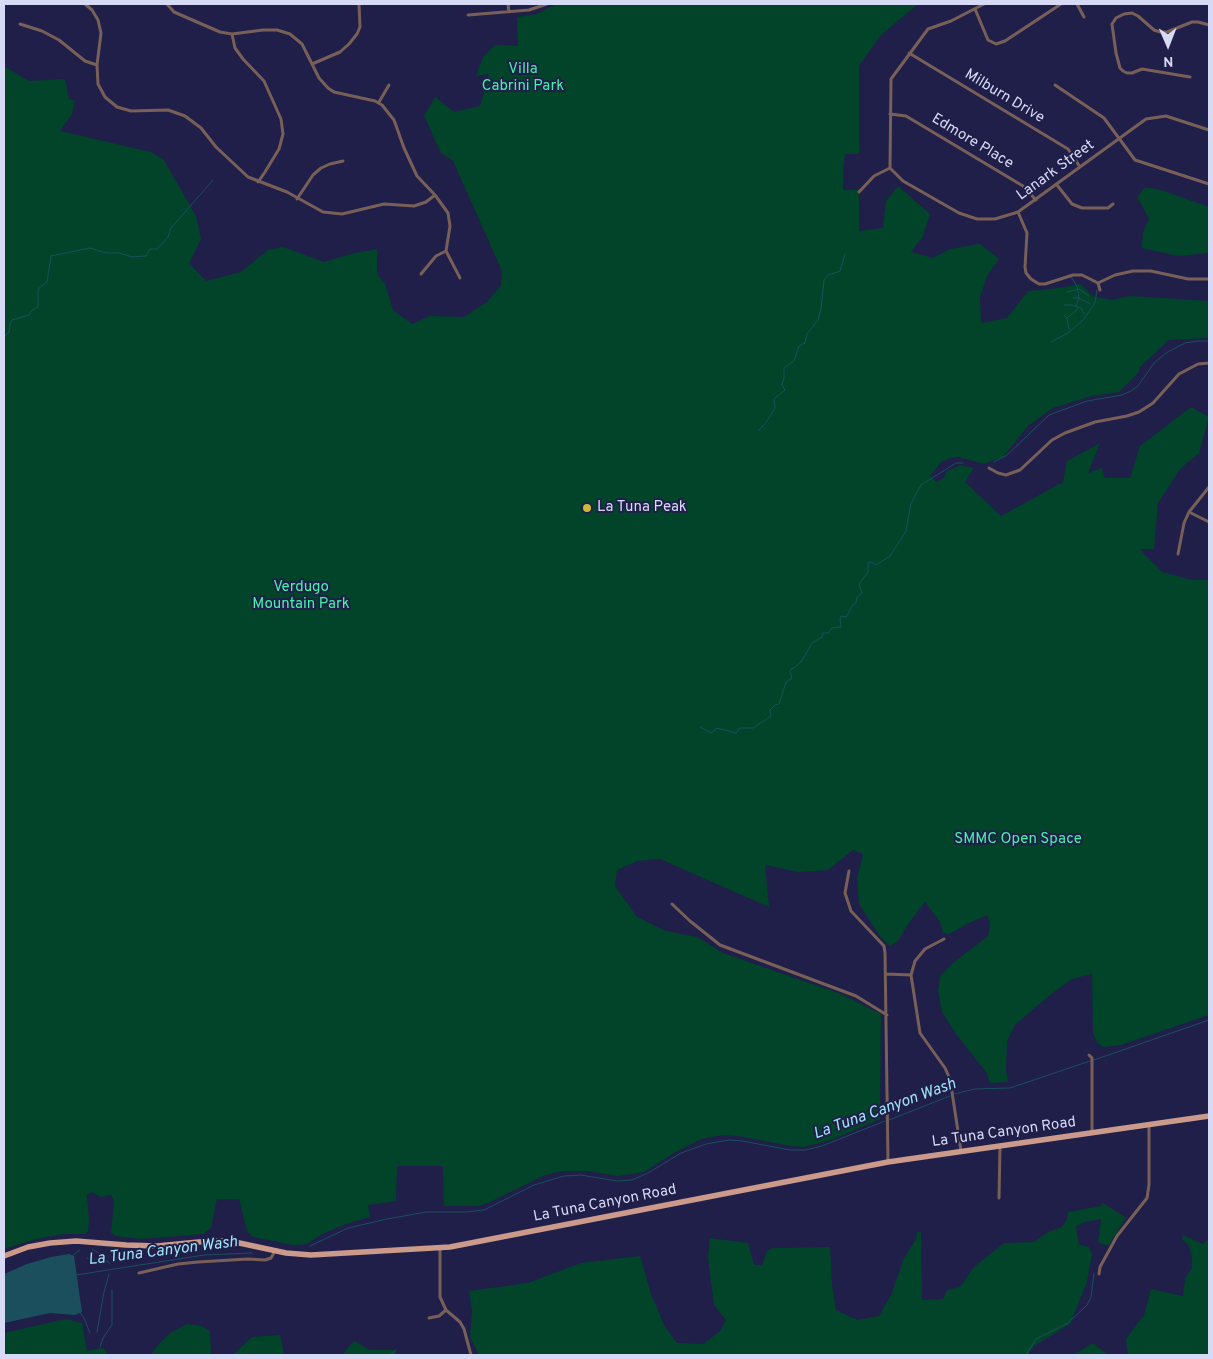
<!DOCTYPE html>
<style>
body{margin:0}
#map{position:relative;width:1213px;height:1359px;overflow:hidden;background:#1f1f49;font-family:Overpass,sans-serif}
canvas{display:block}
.frame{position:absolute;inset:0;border:5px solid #d6daf5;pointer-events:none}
.north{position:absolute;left:1143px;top:20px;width:50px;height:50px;-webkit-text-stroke:4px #1f1f49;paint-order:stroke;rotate:179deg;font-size:14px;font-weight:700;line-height:20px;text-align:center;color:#d6daf5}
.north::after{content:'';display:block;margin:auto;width:18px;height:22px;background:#d6daf5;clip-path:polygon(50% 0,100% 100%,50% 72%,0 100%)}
</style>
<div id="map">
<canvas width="1213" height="1359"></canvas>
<div class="frame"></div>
<div class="north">N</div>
</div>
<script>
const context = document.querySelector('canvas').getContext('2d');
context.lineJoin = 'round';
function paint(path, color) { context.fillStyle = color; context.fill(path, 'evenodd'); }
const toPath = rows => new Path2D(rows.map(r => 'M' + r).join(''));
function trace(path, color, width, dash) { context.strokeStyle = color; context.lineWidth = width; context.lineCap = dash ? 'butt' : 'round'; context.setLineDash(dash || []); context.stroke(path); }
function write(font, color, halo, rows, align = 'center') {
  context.font = font + ' Overpass,sans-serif'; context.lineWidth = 4; context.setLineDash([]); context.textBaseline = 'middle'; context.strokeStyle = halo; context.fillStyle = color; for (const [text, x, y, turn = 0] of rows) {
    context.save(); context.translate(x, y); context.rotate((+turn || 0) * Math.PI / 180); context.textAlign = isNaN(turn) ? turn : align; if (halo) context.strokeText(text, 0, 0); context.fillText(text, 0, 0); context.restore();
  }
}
paint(toPath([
 [557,4,918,4,880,36,859,66,859,154,845,154,843,173,843,190,859,190,859,231,883,228,886,201,898,186,930,214,923,236,911,252,933,258,950,249,980,244,999,259,987,276,980,297,981,323,1007,318,1028,291,1059,288,1081,284,1092,296,1111,300,1130,296,1209,301,1209,338,1169,340,1140,367,1138,373,1119,392,1092,396,1053,408,1028,426,1003,457,984,464,958,457,950,458,941,462,930,476,937,482,945,477,946,472,960,465,974,468,965,482,1001,516,1063,482,1067,461,1100,443,1088,473,1102,468,1105,478,1130,478,1140,446,1191,407,1209,417,1199,453,1180,469,1158,503,1154,549,1139,549,1162,572,1192,580,1209,580,1209,1015,1121,1045,1103,1047,1097,1042,1093,1033,1092,974,1072,979,1050,995,1015,1025,1007,1041,1006,1070,1008,1082,990,1083,986,1072,956,1034,942,1012,938,991,940,976,954,962,988,936,990,923,987,915,969,923,949,934,943,933,940,922,925,902,908,924,898,941,890,946,880,936,859,904,857,878,863,854,853,850,828,870,799,872,765,865,769,907,660,859,637,861,617,870,615,886,637,917,666,931,697,937,723,953,841,994,881,1014,880,1119,831,1140,803,1147,791,1146,738,1136,723,1135,701,1139,674,1153,644,1172,618,1176,588,1171,561,1171,543,1176,488,1203,478,1206,444,1206,443,1166,397,1166,396,1201,368,1205,370,1217,346,1224,322,1234,307,1244,293,1245,253,1237,247,1231,239,1199,217,1199,211,1228,203,1234,141,1239,115,1236,111,1233,114,1201,111,1195,101,1197,92,1192,87,1195,89,1220,88,1232,84,1234,63,1234,36,1239,4,1249,4,66,29,81,65,79,69,99,75,101,72,114,60,131,151,152,164,160,196,216,201,239,189,263,206,281,241,272,268,250,283,247,324,262,351,254,377,249,377,274,385,284,393,310,412,324,430,316,464,317,487,302,501,285,502,271,453,161,441,153,424,116,435,97,454,112,480,106,489,74,476,76,483,57,495,45,518,46,517,17,537,14],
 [1145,187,1161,190,1209,207,1209,253,1178,256,1142,248,1143,232,1149,219,1141,203,1137,198],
 [1103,1203,1126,1218,1108,1246,1098,1242,1101,1219,1085,1222,1076,1226,1079,1245,1089,1247,1092,1254,1087,1282,1070,1324,1034,1346,1028,1355,479,1355,470,1337,472,1311,469,1291,528,1283,581,1263,640,1256,651,1294,665,1327,677,1343,703,1344,720,1331,726,1320,714,1305,708,1258,710,1238,748,1243,754,1265,762,1265,767,1251,773,1248,830,1247,832,1284,836,1310,857,1320,879,1316,892,1293,904,1258,916,1239,917,1232,921,1231,922,1300,943,1299,947,1290,960,1287,974,1267,1004,1243,1034,1242,1048,1232,1062,1227,1067,1219,1068,1212,1101,1206],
 [1183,1235,1203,1244,1209,1238,1209,1355,1128,1355,1126,1339,1144,1315,1151,1289,1183,1296,1185,1279,1192,1268,1192,1256,1188,1244,1182,1239],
 [66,1319,82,1323,87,1351,103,1348,109,1355,4,1355,4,1333],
 [187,1324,202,1326,210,1331,211,1355,151,1355,157,1346,170,1333],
 [280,1335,284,1355,233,1355,252,1337],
 [354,1341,370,1350,393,1350,400,1355,342,1355],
 [1093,1343,1108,1355,1073,1355]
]), '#014429');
paint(toPath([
 [69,1254,74,1256,82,1312,75,1315,50,1313,4,1323,4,1274,27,1264,51,1257]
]), '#1b4f5e');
trace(toPath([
 [1071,277,1077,286,1079,298,1076,306],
 [1067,292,1079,289,1089,296],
 [1073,298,1079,298,1090,304],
 [1064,305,1072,305,1081,308,1084,314],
 [1064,315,1067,318,1069,329],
 [1067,318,1077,310,1078,308],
 [4,337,9,332,10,324,12,320,29,315,32,310,38,307,38,289,47,282,51,256,90,248,106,253,119,253,132,257,146,256,150,249,157,249,168,237,171,228,213,180],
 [1051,342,1068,333,1083,320,1095,303,1097,290],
 [759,430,765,424,775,408,774,399,785,390,782,385,784,378,784,368,794,361,799,346,805,343,807,334,818,320,821,309,824,280,828,275,840,271,845,254],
 [994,462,1007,455,1049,415,1087,401,1122,395,1131,391,1138,386,1154,363,1166,353,1185,343,1197,341,1209,341],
 [700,727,711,733,717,728,736,733,740,728,753,728,771,716,770,710,775,705,779,704,786,682,792,678,790,672,791,669,794,668,801,662,812,643,822,637,823,633,828,633,832,628,841,627,840,618,841,616,846,617,852,606,856,603,857,597,862,593,859,584,868,572,868,563,871,562,876,565,890,556,906,531,911,503,921,485,956,463,963,463],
 [1094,1060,1209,1020],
 [954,1094,975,1089,1010,1088,1090,1061],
 [889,1120,950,1096],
 [310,1246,348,1228,387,1219,426,1212,465,1212,484,1210,534,1185,564,1176,581,1175,617,1181,632,1180,648,1173,681,1153,706,1144,729,1140,742,1141,790,1150,805,1150,822,1146,885,1121],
 [92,1249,100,1254,110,1264],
 [73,1255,80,1250],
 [87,1258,94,1260,108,1262],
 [76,1275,204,1255,252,1253],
 [79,1311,84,1318,90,1333],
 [97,1332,104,1292,109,1274],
 [100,1347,103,1338,112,1325,112,1290],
 [390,1355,396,1350],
 [1026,1355,1036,1339,1068,1323,1087,1305,1091,1297,1094,1273]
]), '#1b4f5e', 1);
trace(toPath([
 [85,4,92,10,98,20,101,33,97,65,98,84,105,97,117,107,131,111,168,110,185,116,201,128,216,147,248,177,287,192,323,212,342,214,384,204,414,206,426,202,435,195],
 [167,4,174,12,220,32,232,34,263,30,277,30,290,34,302,44,319,78,328,88,334,92,375,101,382,105,394,120,404,148,417,176,435,195,448,213,450,226,446,251,460,278],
 [508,4,509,12],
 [1077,4,1084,17],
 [975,9,988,40,996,44,1005,41,1061,4],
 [468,15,529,10,547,4],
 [20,24,42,31,59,40,85,61,97,65],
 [232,34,235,48,243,59,264,81,281,119,283,134,279,149,265,172,258,182],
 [909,53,1068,149,1080,167],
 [312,64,340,52,349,44,357,34,360,27,359,4],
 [1190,77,1142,69,1132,73,1127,73,1123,71,1120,68,1116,53,1112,24,1116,18,1124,14,1132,13,1138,16,1154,30,1160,32,1167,32,1192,22,1198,22,1209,25],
 [1055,85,1104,118,1135,160,1209,184],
 [379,102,389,85],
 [890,114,906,116,1023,186,1036,200],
 [890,168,903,181,959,213,977,219,995,219,1018,212,1146,119,1166,116,1209,130],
 [1057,185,1072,204,1082,208,1108,208,1113,204],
 [859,192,874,176,890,168,891,79,928,29,951,21,984,4],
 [297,199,313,175,321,168,330,164,343,161],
 [1018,212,1027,233,1025,267,1026,273,1031,279,1039,284,1045,284,1073,275,1082,275,1098,283,1100,290],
 [421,274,436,256,446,251],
 [1098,283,1115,275,1133,271,1151,271,1188,279,1209,279],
 [989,468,998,473,1006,475,1020,470,1052,440,1065,433,1095,422,1127,416,1139,412,1153,403,1179,374,1198,364,1209,363],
 [1189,512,1209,522],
 [1178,554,1184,523,1189,512,1209,487],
 [849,871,845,893,851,911,884,946,885,953,888,1162],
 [672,904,690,921,720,945,856,996,887,1015],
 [944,939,925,949,915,961,911,975,920,1033,945,1068,950,1079,961,1151],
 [886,974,911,975],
 [1089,1055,1092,1058,1092,1133],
 [999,1198,1000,1146],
 [440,1248,440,1297,446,1310,460,1322,464,1329,471,1355],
 [139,1273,178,1264,198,1262,248,1259,265,1260,271,1258,275,1251],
 [1099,1274,1100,1267,1117,1236,1147,1198,1149,1185,1149,1125],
 [429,1318,439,1316,446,1310]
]), '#786058', 3);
trace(toPath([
 [4,1256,28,1247,50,1243,76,1241,126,1245,157,1246,209,1241,230,1241,286,1253,311,1255,450,1247,888,1162,1209,1116]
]), '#cc9a8a', 5.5);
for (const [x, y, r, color] of [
 [587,508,5,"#ceb838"]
]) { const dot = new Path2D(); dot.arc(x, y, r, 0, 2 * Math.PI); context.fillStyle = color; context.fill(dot); trace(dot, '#1f1f49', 2); }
write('15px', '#43f4a7', '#1f1f49', [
 ["Villa",523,70],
 ["Cabrini Park",523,87],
 ["Verdugo",301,588],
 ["Mountain Park",301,605],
 ["SMMC Open Space",1018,840]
]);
write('15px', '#d6daf5', '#1f1f49', [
 ["Milburn Drive",1004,97,31],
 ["Edmore Place",972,142,31],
 ["Lanark Street",1056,171,-36],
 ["La Tuna Canyon Road",1004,1133,-8],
 ["La Tuna Canyon Road",605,1204,-11]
]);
write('15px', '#d6daf5', '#1f1f49', [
 ["La Tuna Peak",597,508]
], 'left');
write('italic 16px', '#a1e2f7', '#1f1f49', [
 ["La Tuna Canyon Wash",885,1110,-20],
 ["La Tuna Canyon Wash",163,1252,-7]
]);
</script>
